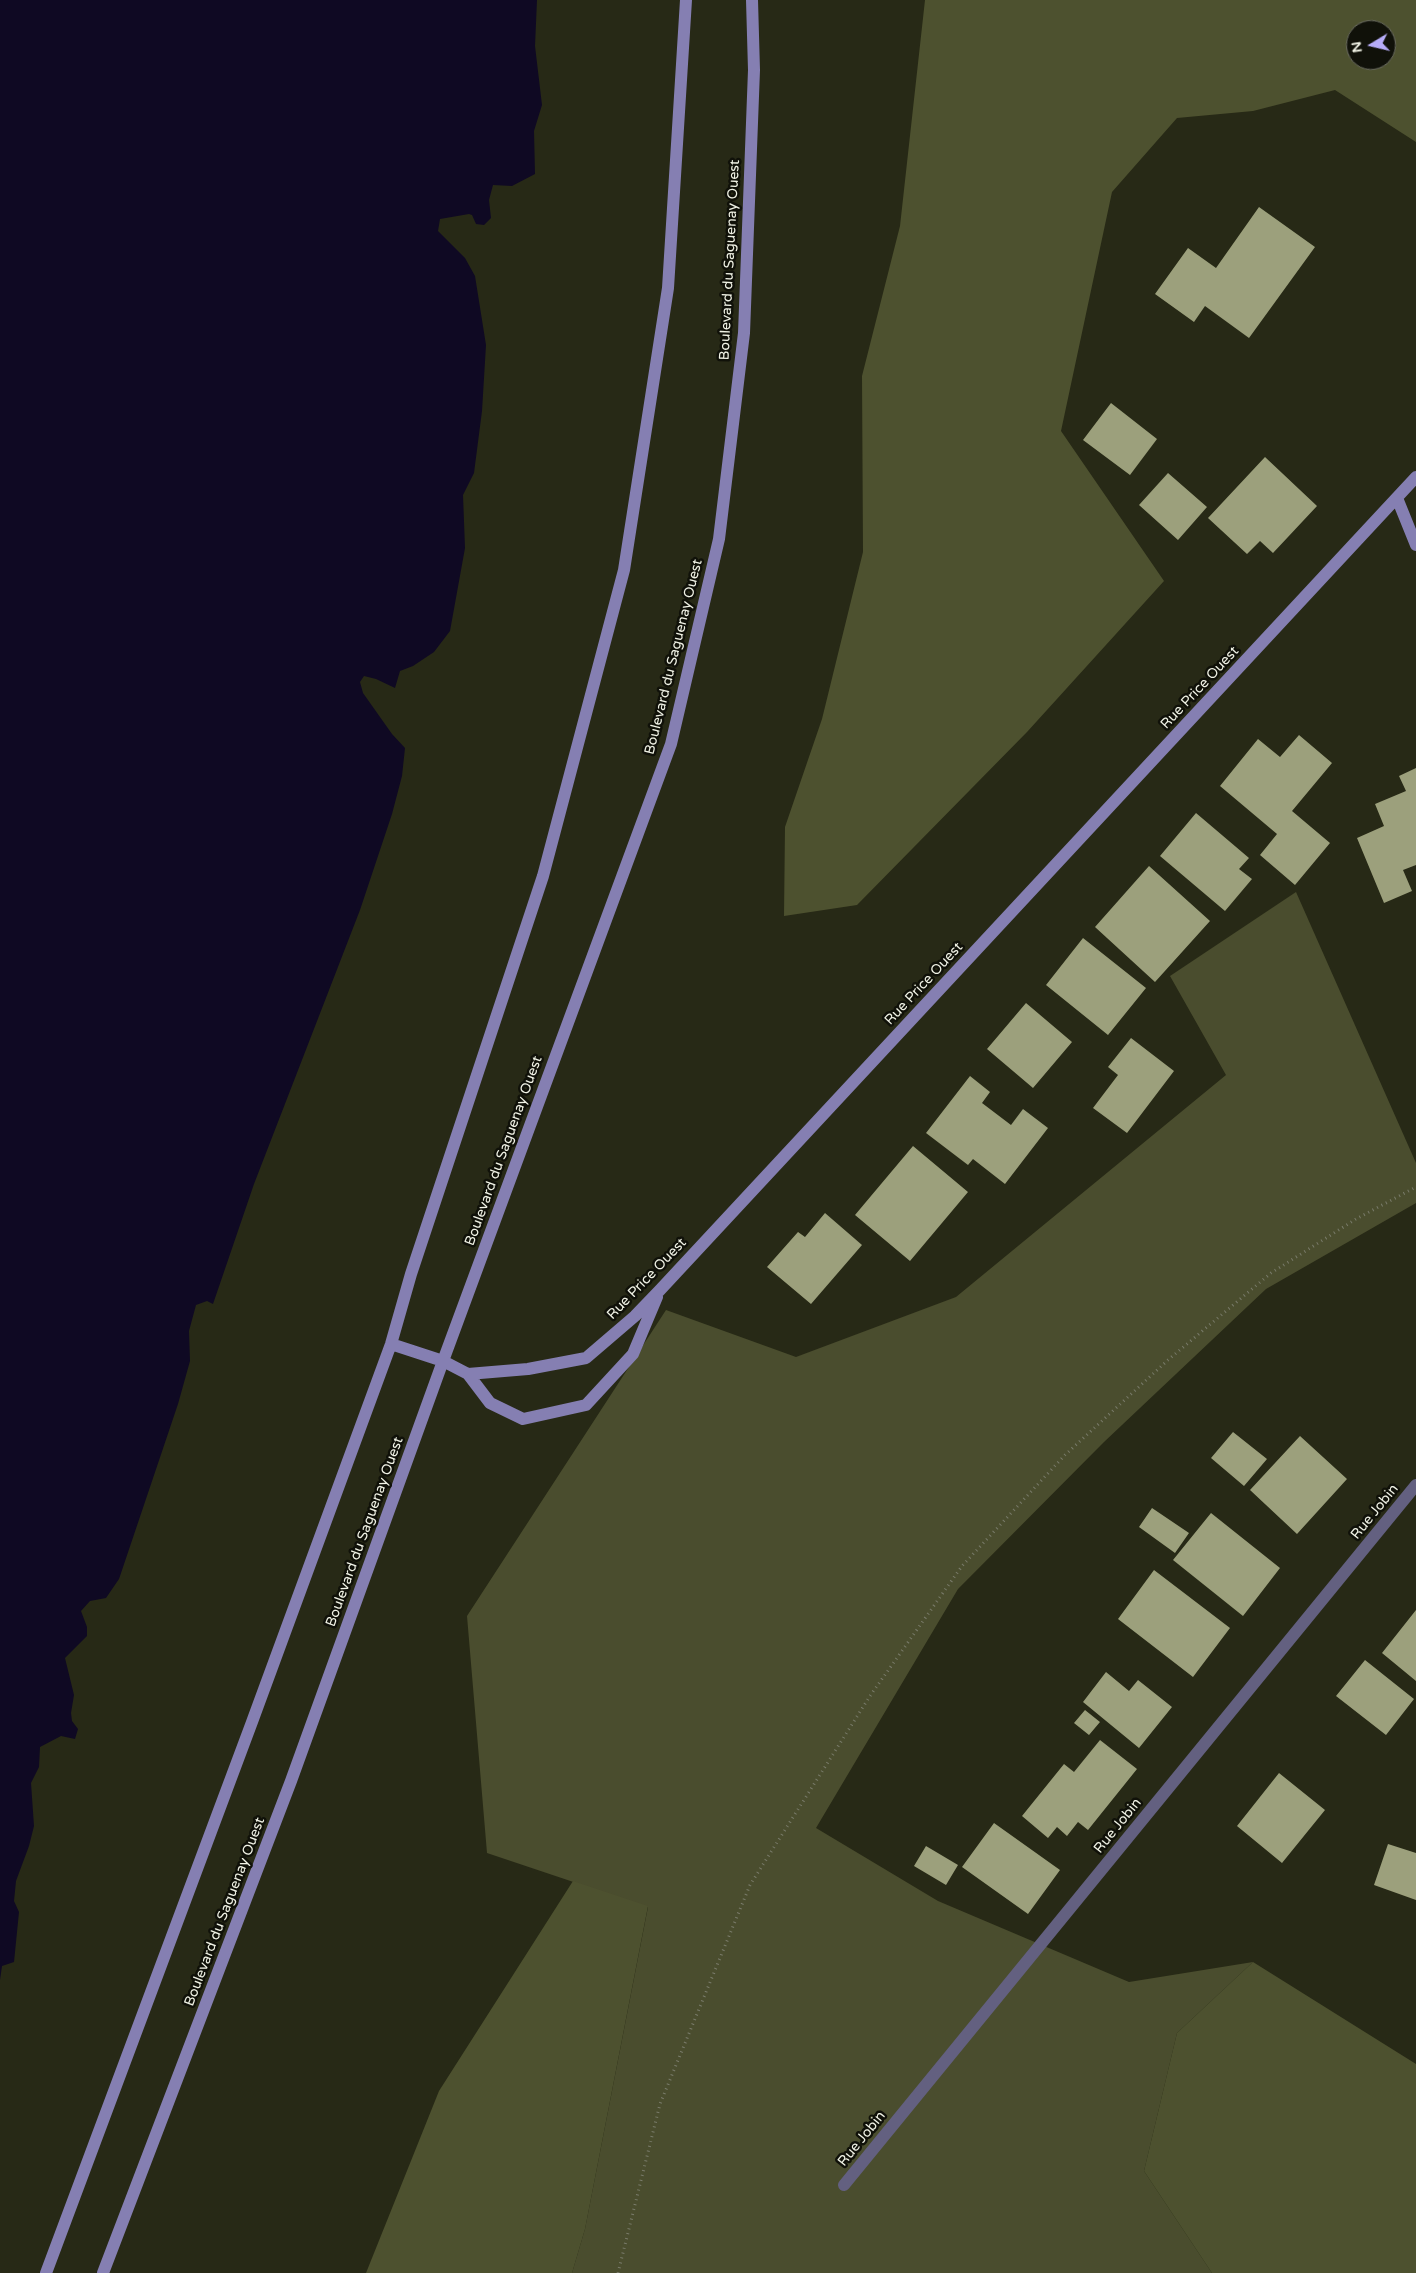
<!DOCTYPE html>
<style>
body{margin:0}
#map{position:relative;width:1416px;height:2273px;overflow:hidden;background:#272916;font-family:"Varela Round",sans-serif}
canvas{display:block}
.north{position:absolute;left:1346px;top:20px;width:50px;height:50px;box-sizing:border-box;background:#101109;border:1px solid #6a6b61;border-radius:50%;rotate:261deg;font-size:14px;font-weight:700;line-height:20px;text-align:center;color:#f0f2e5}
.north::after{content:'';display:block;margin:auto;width:18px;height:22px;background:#b6acf8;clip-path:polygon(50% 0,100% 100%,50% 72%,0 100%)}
</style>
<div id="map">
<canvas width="1416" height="2273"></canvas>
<div class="north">N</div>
</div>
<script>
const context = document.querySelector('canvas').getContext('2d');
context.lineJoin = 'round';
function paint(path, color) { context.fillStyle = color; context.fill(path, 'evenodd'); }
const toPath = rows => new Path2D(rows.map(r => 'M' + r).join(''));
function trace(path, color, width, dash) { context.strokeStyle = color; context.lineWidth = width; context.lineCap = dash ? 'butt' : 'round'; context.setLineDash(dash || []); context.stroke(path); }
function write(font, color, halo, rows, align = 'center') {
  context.font = font + ' "Varela Round",sans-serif'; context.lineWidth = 5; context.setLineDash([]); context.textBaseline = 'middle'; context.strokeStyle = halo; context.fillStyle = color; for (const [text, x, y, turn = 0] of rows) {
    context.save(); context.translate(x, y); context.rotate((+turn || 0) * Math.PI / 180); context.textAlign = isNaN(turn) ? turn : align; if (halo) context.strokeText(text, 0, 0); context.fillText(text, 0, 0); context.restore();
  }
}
paint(toPath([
 [1296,892,1416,1163,1416,1203,1266,1289,1104,1442,958,1589,816,1828,938,1901,1129,1982,1253,1962,1177,2033,1144,2171,1212,2273,572,2273,585,2229,648,1907,487,1853,467,1616,666,1310,796,1357,956,1297,1226,1075,1170,976]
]), '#4a4d2e');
paint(toPath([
 [925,0,1416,0,1416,142,1335,90,1253,111,1177,118,1112,192,1061,431,1164,581,1027,732,857,905,784,916,785,827,822,719,863,552,862,376,900,226],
 [1356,30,1386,30,1386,60,1356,60],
 [573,1881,648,1906,585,2229,572,2273,366,2273,439,2091],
 [1253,1962,1416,2064,1416,2273,1212,2273,1144,2171,1177,2033]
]), '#4d512f');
paint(toPath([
 [0,0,537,0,535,46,542,105,534,131,535,174,512,186,493,185,489,200,491,218,484,225,476,224,472,215,469,214,440,219,438,231,465,258,475,276,486,345,482,411,474,473,463,495,465,548,450,631,434,652,413,666,400,671,395,688,376,679,364,676,360,682,363,693,392,734,405,748,402,776,392,814,360,910,254,1184,213,1304,207,1301,196,1305,189,1331,190,1361,178,1404,119,1579,106,1598,90,1601,81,1611,87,1627,87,1636,65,1658,74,1695,71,1713,72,1721,78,1729,75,1739,61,1736,40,1747,39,1767,31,1783,34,1826,29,1846,16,1881,14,1901,19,1912,14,1962,2,1966,0,1980]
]), '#0f0923');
paint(toPath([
 [1259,207,1315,247,1249,338,1205,306,1194,322,1155,294,1188,248,1216,268],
 [1111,403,1157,439,1130,475,1083,440],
 [1265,457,1317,506,1273,553,1260,541,1247,554,1208,518],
 [1168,473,1207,507,1178,540,1139,505],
 [1299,735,1332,763,1292,811,1330,843,1295,885,1260,855,1277,834,1220,786,1258,739,1280,757],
 [1416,768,1416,865,1403,870,1412,891,1384,903,1357,838,1384,826,1375,804,1406,791,1399,776],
 [1196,813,1249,858,1239,869,1252,879,1225,911,1160,856],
 [1149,866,1210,921,1155,982,1095,927],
 [1083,938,1146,988,1108,1035,1046,985],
 [1026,1003,1072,1042,1033,1088,987,1049],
 [1131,1038,1174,1071,1127,1133,1093,1108,1118,1075,1108,1067],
 [970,1076,990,1092,982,1103,1011,1125,1023,1109,1048,1128,1005,1184,973,1159,968,1165,926,1133],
 [913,1146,968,1192,910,1261,855,1215],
 [825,1213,862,1245,811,1304,767,1267,798,1232,805,1237],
 [1233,1432,1267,1459,1244,1486,1211,1458],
 [1300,1436,1347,1479,1297,1534,1250,1490],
 [1152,1508,1189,1533,1175,1553,1139,1527],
 [1211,1513,1280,1568,1243,1616,1173,1560],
 [1154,1570,1230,1628,1193,1677,1118,1619],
 [1416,1610,1416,1681,1382,1653],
 [1365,1660,1414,1699,1386,1735,1336,1696],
 [1106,1672,1129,1691,1138,1680,1172,1707,1139,1748,1083,1702],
 [1085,1710,1100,1722,1089,1735,1074,1723],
 [1100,1740,1137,1769,1088,1830,1078,1822,1067,1836,1057,1827,1048,1838,1022,1816,1064,1764,1074,1772],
 [1279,1773,1325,1810,1282,1863,1237,1826],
 [994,1823,1060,1870,1028,1914,962,1867],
 [1388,1844,1416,1853,1416,1900,1374,1885],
 [926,1846,958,1865,946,1885,914,1866]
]), '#9ca07c');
trace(toPath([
 [618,2273,660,2104,750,1885,870,1696,962,1566,1065,1455,1168,1360,1271,1273,1356,1219,1416,1187]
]), '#797b6a', 3, [1, 4]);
trace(toPath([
 [844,2185,1416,1485]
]), '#636080', 12);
trace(toPath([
 [1397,498,1416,545],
 [391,1344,443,1361,468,1374,528,1369,586,1358,635,1316,660,1290,1416,477],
 [468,1374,490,1403,523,1419,586,1405,633,1354,657,1297],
 [46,2273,252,1722,391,1344,411,1274,543,876,624,570,668,288,686,0],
 [103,2273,291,1781,443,1361,671,744,719,539,744,333,754,70,752,0]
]), '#857fb2', 12);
write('14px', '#f0f2e5', '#101109', [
 ["Boulevard du Saguenay Ouest",730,260,-87],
 ["Boulevard du Saguenay Ouest",674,657,-76],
 ["Rue Price Ouest",1200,688,-47],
 ["Rue Price Ouest",924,984,-47],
 ["Boulevard du Saguenay Ouest",504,1151,-70],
 ["Rue Price Ouest",647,1279,-46],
 ["Rue Jobin",1375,1512,-51],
 ["Boulevard du Saguenay Ouest",365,1532,-70],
 ["Rue Jobin",1118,1826,-51],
 ["Boulevard du Saguenay Ouest",225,1912,-69],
 ["Rue Jobin",862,2139,-51]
]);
</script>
